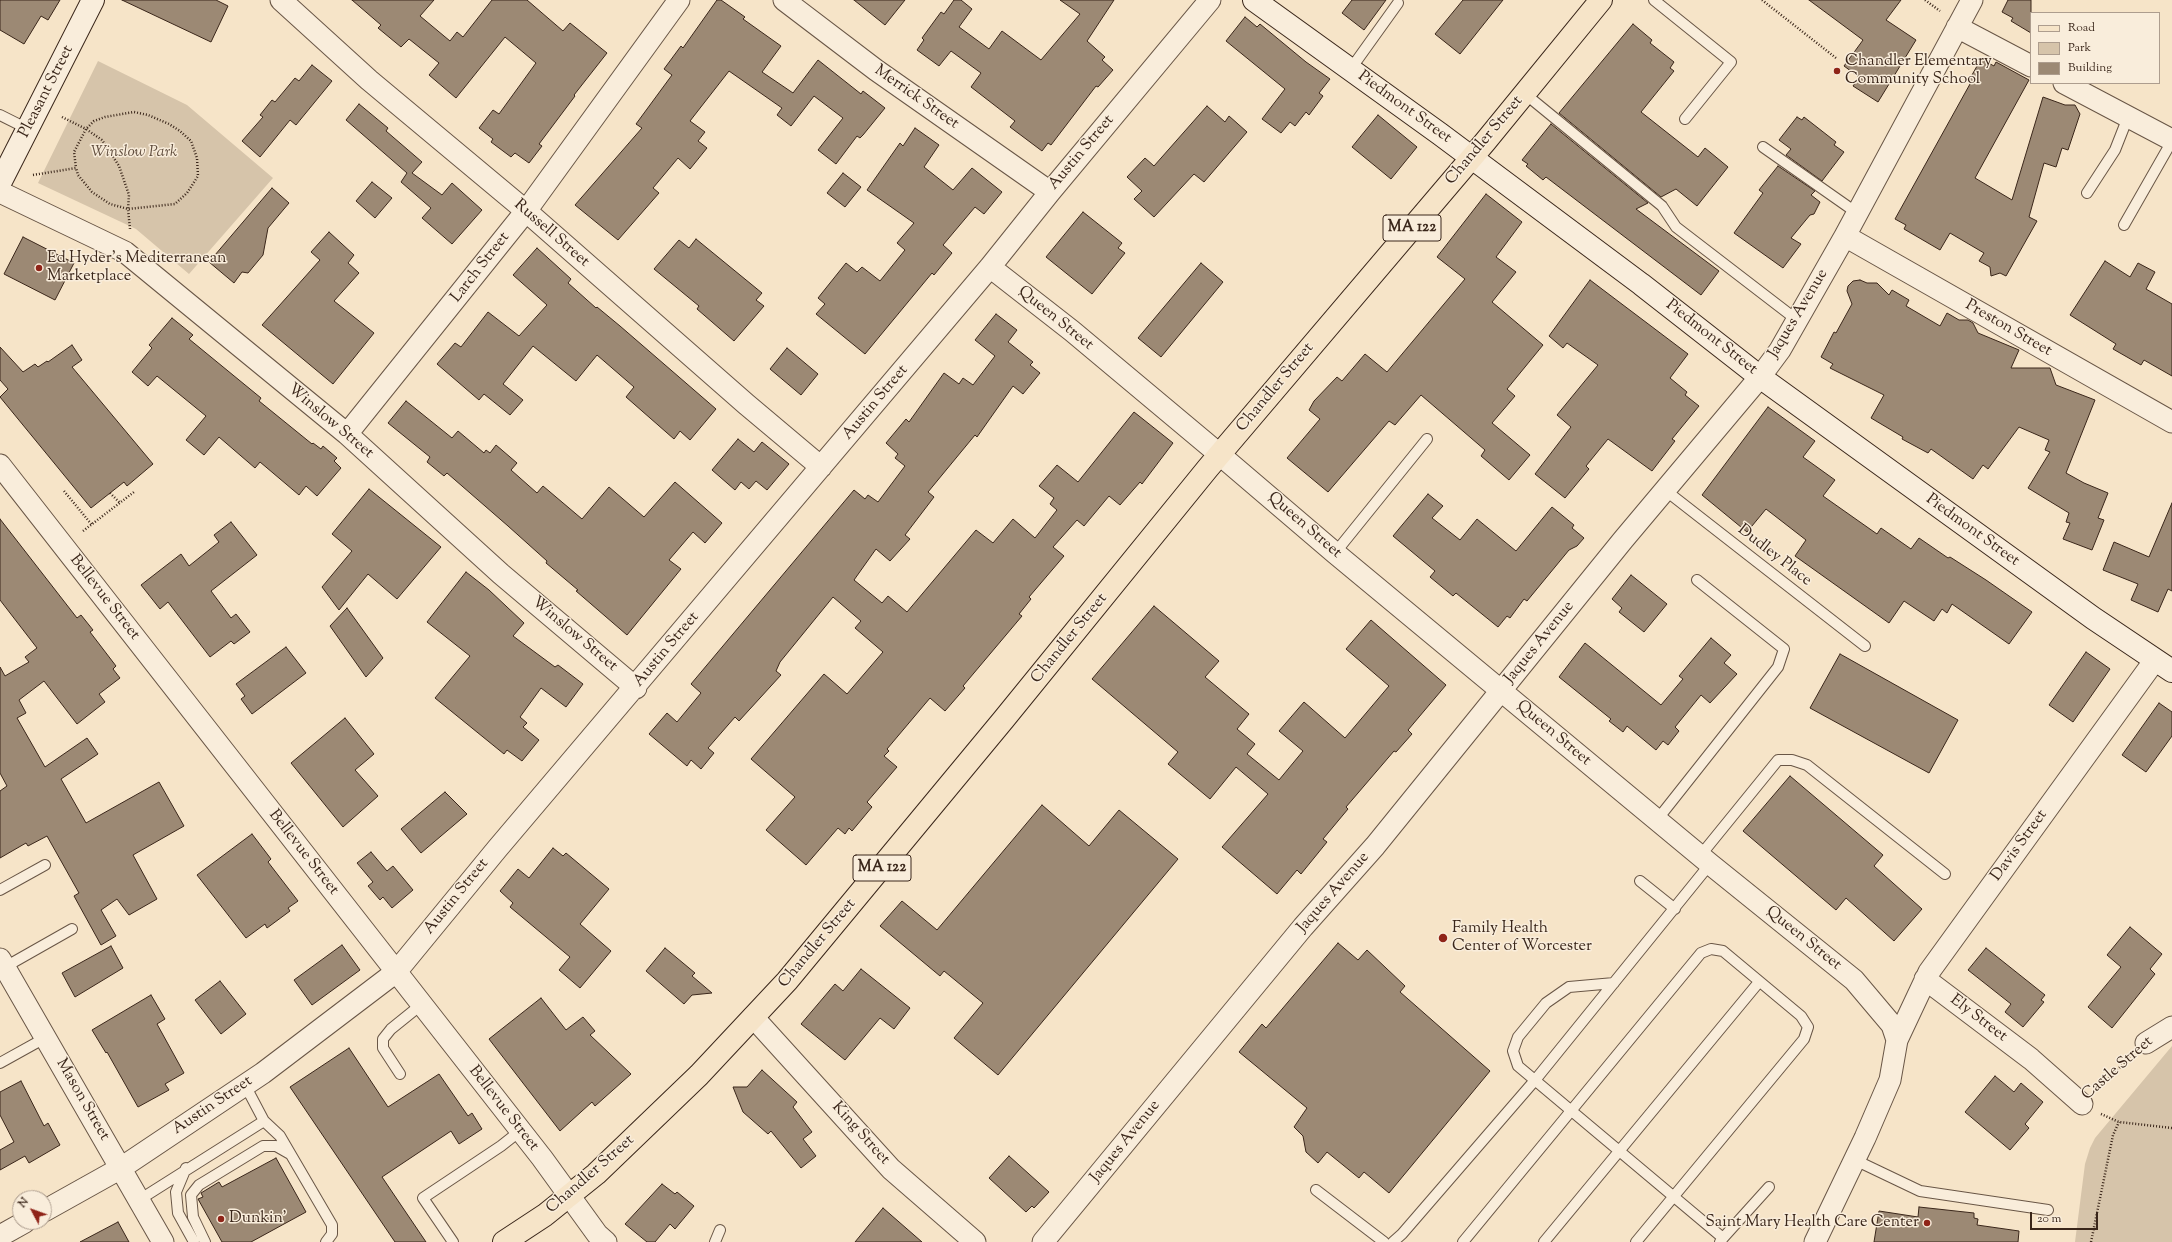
<!DOCTYPE html>
<style>
body{margin:0}
#map{position:relative;width:2172px;height:1242px;overflow:hidden;background:#f6e4c8;font-family:"Sorts Mill Goudy",serif}
canvas{display:block}
.legend{position:absolute;left:2030px;top:12px;width:130px;height:72px;box-sizing:border-box;background:#f9eddb;border:1px solid #ad9d8e;margin:0;padding:5px 7px;list-style:none;font-size:12px;color:#3a261a}
.legend li{display:flex;align-items:center;gap:8px;height:20px}
.legend b{width:20px;border:1px solid #ad9d8e}
.north{position:absolute;left:12px;top:1190px;width:40px;height:40px;box-sizing:border-box;background:#f9eddb;border:1px solid #ad9d8e;border-radius:50%;rotate:311deg;font-size:11px;font-weight:700;line-height:16px;text-align:center;color:#3a261a}
.north::after{content:'';display:block;margin:auto;width:14px;height:18px;background:#8f2418;clip-path:polygon(50% 0,100% 100%,50% 72%,0 100%)}
.scale{position:absolute;left:2030px;top:1212px;width:68px;height:18px;box-sizing:border-box;border:2px solid #3a261a;border-top:0;padding-left:5px;font-size:12px;line-height:14px;white-space:nowrap;color:#3a261a;-webkit-text-stroke:3px #f9eddb;paint-order:stroke}
</style>
<div id="map">
<canvas width="2172" height="1242"></canvas>
<ul class="legend">
<li><b style="height:5px;background:#f6e4c8"></b>Road</li>
<li><b style="height:11px;background:#d6c4aa"></b>Park</li>
<li><b style="height:11px;background:#9c8974"></b>Building</li>
</ul>
<div class="north">N</div>
<div class="scale">20 m</div>
</div>
<script>
const context = document.querySelector('canvas').getContext('2d');
context.lineJoin = 'round';
function paint(path, color) { context.fillStyle = color; context.fill(path, 'evenodd'); }
const toPath = rows => new Path2D(rows.map(r => 'M' + r).join(''));
function trace(path, color, width, dash) { context.strokeStyle = color; context.lineWidth = width; context.lineCap = dash ? 'butt' : 'round'; context.setLineDash(dash || []); context.stroke(path); }
function write(font, color, halo, rows, align = 'center') {
  context.font = font + ' "Sorts Mill Goudy",serif'; context.lineWidth = 3; context.setLineDash([]); context.textBaseline = 'middle'; context.strokeStyle = halo; context.fillStyle = color; for (const [text, x, y, turn = 0] of rows) {
    context.save(); context.translate(x, y); context.rotate((+turn || 0) * Math.PI / 180); context.textAlign = isNaN(turn) ? turn : align; if (halo) context.strokeText(text, 0, 0); context.fillText(text, 0, 0); context.restore();
  }
}
paint(toPath([
 [98,61,187,105,273,178,189,274,136,229,38,183],
 [2172,1046,2172,1242,2075,1242,2085,1164,2090,1148,2096,1136,2095,1138]
]), '#d6c4aa');
const building = toPath([
 [0,0,60,0,48,20,41,16,24,44,0,30,0,0],
 [122,0,216,0,228,6,211,42,122,0],
 [352,0,434,0,420,16,450,41,457,32,463,37,492,0,527,0,563,31,570,23,607,53,574,95,575,96,539,144,542,146,529,163,515,153,511,157,491,142,493,139,479,128,493,110,499,114,536,63,505,37,456,98,429,75,439,63,409,39,401,47,378,28,381,25,352,0],
 [717,0,721,0,745,17,743,19,781,46,762,72,793,93,818,60,861,94,863,91,885,108,863,135,860,138,857,136,836,164,818,150,843,118,814,96,791,126,777,115,782,108,729,71,690,121,705,132,698,141,707,148,690,169,678,158,653,188,659,193,618,240,575,205,642,128,636,124,672,75,664,69,681,46,683,48,717,0],
 [854,0,905,0,885,25,854,0],
 [954,0,961,0,972,9,959,27,989,49,1002,31,1041,60,1080,14,1060,0,1114,0,1087,41,1105,57,1102,60,1113,70,1098,87,1096,86,1051,145,1048,143,1042,151,1010,127,1015,121,971,87,981,73,951,51,939,66,917,50,924,40,922,38,941,12,944,14,954,0],
 [1352,0,1386,0,1364,30,1342,13,1352,0],
 [1463,0,1503,0,1460,54,1435,34,1463,0],
 [1809,0,1901,0,1886,20,1916,40,1878,102,1853,86,1859,77,1844,66,1863,40,1809,0],
 [2008,0,2031,0,2031,33,2011,21,2013,18,2002,12,2008,0],
 [1245,17,1257,27,1260,24,1306,62,1330,79,1319,93,1323,96,1309,115,1306,112,1295,126,1290,122,1281,133,1262,119,1285,89,1226,41,1245,17],
 [1633,24,1652,40,1650,43,1674,62,1670,68,1674,71,1641,112,1698,157,1705,148,1728,167,1697,206,1676,189,1661,197,1559,113,1633,24],
 [1981,59,1994,66,1996,62,2029,80,1975,178,2012,200,2043,97,2065,105,2075,105,2080,114,2068,150,2062,148,2056,167,2044,163,2029,217,2037,221,2006,276,2000,273,1991,276,1990,267,1979,261,1984,253,1950,233,1940,250,1904,229,1906,225,1895,219,1970,84,1968,82,1981,59],
 [312,65,332,81,296,125,290,120,260,157,242,141,263,117,260,115,272,100,275,102,295,78,299,81,312,65],
 [359,104,388,128,386,131,422,162,412,173,442,195,452,183,482,210,452,244,422,218,431,208,401,182,407,173,346,120,359,104],
 [1207,106,1225,122,1229,116,1247,132,1204,182,1194,174,1154,217,1134,199,1142,191,1127,177,1145,158,1154,166,1207,106],
 [1378,115,1417,147,1391,179,1352,147,1378,115],
 [1797,117,1802,120,1804,117,1836,142,1834,145,1844,152,1822,181,1786,155,1791,149,1779,140,1797,117],
 [1551,124,1648,203,1636,209,1719,271,1701,295,1546,177,1543,180,1526,166,1528,164,1522,160,1551,124],
 [915,128,939,145,924,167,953,190,972,168,1002,192,984,214,975,207,943,245,952,253,934,275,932,273,865,354,816,314,825,304,818,298,846,263,857,272,862,267,880,281,905,250,897,243,914,223,867,190,900,143,903,146,915,128],
 [1778,166,1815,191,1811,195,1820,202,1814,214,1810,215,1791,238,1801,244,1783,268,1734,233,1763,193,1759,190,1778,166],
 [843,173,861,187,845,207,827,193,843,173],
 [372,182,392,198,375,218,356,201,372,182],
 [272,188,289,203,268,228,263,255,248,273,242,272,234,283,209,262,272,188],
 [1486,194,1522,222,1496,257,1516,272,1492,302,1543,345,1507,389,1515,396,1492,423,1530,455,1509,480,1481,456,1485,450,1421,395,1395,425,1389,421,1328,492,1287,458,1320,419,1309,410,1314,401,1337,377,1342,381,1365,354,1387,372,1465,279,1437,257,1486,194],
 [1083,212,1122,243,1118,248,1125,253,1092,294,1046,257,1083,212],
 [329,232,354,255,348,263,359,273,334,301,374,333,333,384,262,325,320,260,311,252,329,232],
 [23,237,74,263,55,300,4,274,23,237],
 [696,239,762,293,756,300,764,306,734,341,697,309,699,306,654,269,679,240,689,248,696,239],
 [537,248,571,279,568,283,596,308,597,307,620,326,716,409,690,440,680,431,674,439,626,397,634,387,597,355,576,381,533,346,503,384,523,400,510,415,484,394,479,400,437,364,455,343,461,347,488,312,519,336,547,305,513,275,537,248],
 [2105,261,2130,277,2138,263,2155,272,2146,289,2172,304,2172,376,2144,360,2141,365,2113,349,2116,344,2070,315,2105,261],
 [1201,263,1223,282,1161,357,1138,338,1201,263],
 [1590,280,1688,354,1670,378,1687,392,1685,395,1699,406,1672,439,1675,441,1652,471,1608,439,1586,466,1589,469,1565,498,1535,474,1571,427,1557,415,1598,365,1567,343,1563,348,1549,336,1590,280],
 [1860,280,1867,283,1877,283,1889,295,1892,290,1909,300,1906,306,1940,326,1947,313,1959,320,1968,320,1973,323,1978,333,2019,350,2011,368,2050,368,2056,385,2095,400,2066,473,2084,483,2108,493,2098,518,2104,520,2092,550,2063,539,2070,523,2066,522,2069,513,2028,488,2050,452,2045,450,2049,440,2019,427,1988,469,1983,465,1973,479,1931,449,1928,453,1902,439,1903,437,1871,418,1884,395,1830,368,1833,364,1821,357,1834,332,1836,333,1852,304,1847,291,1848,286,1853,281,1860,280],
 [996,314,1017,330,1008,342,1033,362,1030,365,1040,373,1023,394,1013,386,977,437,975,435,928,492,934,497,905,535,910,539,890,561,876,549,854,580,882,603,888,596,907,612,976,530,993,543,1013,519,1035,538,1057,510,1050,504,1054,498,1039,486,1057,465,1078,482,1134,412,1173,443,1142,484,1140,482,1120,505,1109,496,1084,526,1077,520,1053,547,1064,556,1029,597,1031,599,1019,614,1022,616,963,686,965,688,945,711,930,698,887,749,889,751,884,756,897,767,867,802,872,807,852,831,849,828,845,834,838,828,806,865,766,830,795,797,751,759,824,674,847,694,883,652,855,628,861,621,833,597,780,662,776,671,781,675,739,721,735,717,708,748,714,753,701,769,691,760,687,766,649,734,667,713,677,722,701,693,691,684,854,490,865,499,868,495,878,502,905,466,895,458,898,454,886,443,906,419,909,422,944,373,959,384,963,378,973,385,995,356,975,340,996,314],
 [172,318,193,335,189,339,261,398,259,401,312,444,313,443,321,449,323,446,337,458,334,461,341,468,317,496,306,486,299,495,260,462,255,468,219,437,204,455,186,440,206,416,157,376,148,386,132,372,152,348,149,345,172,318],
 [72,345,82,360,72,367,153,464,127,486,124,482,91,508,0,397,8,389,0,380,0,347,23,372,35,364,38,367,47,361,48,362,72,345],
 [787,348,818,374,801,395,770,369,787,348],
 [406,401,452,438,458,431,484,453,486,450,490,453,496,445,517,463,511,470,537,493,543,486,582,519,609,487,644,517,675,482,722,523,705,543,693,532,669,560,681,569,627,635,576,591,578,590,546,563,547,561,508,526,447,473,444,476,427,462,430,457,388,423,406,401],
 [1768,407,1815,441,1803,457,1835,480,1823,496,1877,534,1881,528,1911,549,1919,538,1948,558,1950,557,1986,580,2032,612,2009,644,1952,604,1947,613,1942,609,1934,621,1904,601,1889,623,1795,556,1806,540,1766,509,1747,532,1702,495,1768,407],
 [738,439,754,452,762,442,789,464,767,490,756,481,749,489,741,482,735,490,712,470,738,439],
 [369,489,441,547,397,599,368,574,339,610,322,587,352,551,332,534,369,489],
 [1428,494,1443,506,1432,518,1460,540,1477,519,1516,551,1552,507,1574,525,1572,528,1584,538,1577,546,1569,550,1527,601,1524,599,1510,618,1507,616,1498,627,1456,593,1453,596,1430,577,1435,571,1393,536,1428,494],
 [2172,503,2172,591,2168,589,2158,612,2131,600,2138,584,2103,570,2114,542,2149,557,2172,503],
 [0,519,77,618,81,615,93,630,90,632,116,666,113,669,120,678,99,694,105,702,77,724,44,681,19,700,26,713,17,718,45,767,87,738,98,754,61,779,86,823,159,782,184,826,133,855,157,899,129,915,117,899,101,910,116,936,101,945,74,896,79,893,47,836,28,846,26,843,0,858,0,791,7,786,0,773,0,667,5,676,29,662,25,657,37,648,0,600,0,519],
 [231,522,257,555,211,591,231,618,236,614,250,632,234,644,231,641,210,657,168,602,160,609,141,585,181,554,189,566,219,542,214,535,231,522],
 [466,572,489,590,524,623,513,636,555,667,558,665,583,684,566,707,541,688,520,717,527,723,523,727,539,740,522,761,507,750,504,754,435,698,470,656,427,622,466,572],
 [1631,575,1667,604,1644,632,1619,612,1622,608,1612,599,1631,575],
 [1154,606,1219,661,1205,677,1249,714,1237,729,1255,744,1247,754,1279,780,1303,751,1279,731,1304,702,1345,738,1389,686,1346,649,1371,620,1446,685,1408,730,1412,734,1396,752,1394,751,1346,807,1348,809,1323,839,1327,842,1301,874,1297,870,1277,894,1222,847,1268,794,1236,767,1210,799,1168,764,1178,752,1092,679,1154,606],
 [347,608,383,658,366,677,330,626,347,608],
 [1711,638,1731,655,1724,663,1737,674,1710,703,1701,695,1675,727,1679,731,1668,745,1663,741,1656,750,1627,726,1623,732,1609,721,1611,719,1559,677,1585,643,1661,705,1683,679,1679,676,1711,638],
 [286,647,306,673,252,714,241,699,245,696,236,684,286,647],
 [2086,652,2110,669,2073,722,2049,705,2086,652],
 [1840,654,1958,720,1929,773,1810,708,1840,654],
 [2159,703,2172,712,2172,736,2146,772,2122,755,2159,703],
 [345,718,374,754,355,770,378,796,343,827,291,763,345,718],
 [1790,776,1883,855,1874,866,1922,909,1894,941,1846,898,1836,910,1743,831,1790,776],
 [445,792,467,814,421,853,401,829,445,792],
 [1042,805,1089,846,1119,810,1178,859,998,1075,954,1038,983,1003,944,971,940,976,880,926,902,901,937,930,1042,805],
 [252,834,271,859,268,862,298,901,288,908,290,911,267,928,265,924,246,938,197,875,252,834],
 [553,848,563,856,566,853,609,889,580,924,611,951,580,988,559,970,570,957,510,907,513,903,500,891,518,869,529,878,553,848],
 [371,852,387,871,393,866,413,890,392,908,383,897,380,900,368,886,373,882,357,863,371,852],
 [2130,927,2162,954,2150,969,2155,974,2112,1028,2088,1007,2121,967,2107,955,2130,927],
 [1338,943,1358,960,1367,950,1405,986,1400,992,1490,1071,1389,1193,1364,1172,1359,1178,1327,1152,1318,1163,1306,1152,1303,1136,1294,1127,1307,1108,1239,1052,1262,1024,1266,1028,1338,943],
 [342,945,360,970,312,1005,294,980,342,945],
 [111,946,123,968,75,997,62,973,111,946],
 [665,948,695,973,692,976,712,993,692,995,684,1004,646,971,665,948],
 [1986,948,2045,995,2041,1000,2044,1002,2023,1027,2005,1012,2011,1004,1968,970,1986,948],
 [861,969,910,1008,894,1029,880,1018,845,1060,801,1024,835,984,843,991,861,969],
 [220,981,246,1014,221,1034,195,1000,220,981],
 [151,995,165,1019,157,1024,184,1073,165,1084,169,1090,138,1107,107,1052,106,1053,92,1030,151,995],
 [541,998,566,1030,583,1017,595,1031,590,1035,631,1074,595,1106,592,1102,560,1131,489,1039,541,998],
 [349,1048,388,1107,439,1074,468,1116,472,1113,482,1129,459,1144,451,1131,382,1177,426,1242,395,1242,290,1087,349,1048],
 [762,1070,797,1102,793,1107,812,1132,803,1139,816,1156,801,1168,771,1131,768,1134,743,1112,733,1087,747,1087,762,1070],
 [1995,1076,2014,1092,2021,1083,2043,1102,2025,1124,2029,1128,2010,1150,1965,1112,1995,1076],
 [21,1081,44,1126,48,1123,60,1145,29,1163,25,1156,0,1170,0,1150,14,1142,0,1115,0,1092,21,1081],
 [1009,1156,1049,1192,1034,1208,1032,1206,1026,1212,989,1178,1009,1156],
 [276,1158,306,1212,251,1242,222,1242,198,1199,203,1197,201,1193,219,1182,222,1187,276,1158],
 [662,1184,675,1194,677,1192,694,1206,675,1229,670,1224,655,1242,647,1242,625,1224,662,1184],
 [1919,1207,1974,1213,1974,1218,1978,1219,1977,1225,2019,1231,2018,1242,1874,1242,1879,1211,1918,1217,1919,1207],
 [883,1208,922,1242,855,1242,883,1208],
 [118,1222,129,1242,80,1242,118,1222]
]);
paint(building, '#9c8974');
trace(building, '#3a261a', 1);
const lane = toPath([
 [1654,0,1731,62,1685,119],
 [1350,70,1398,3],
 [1524,93,1662,206,1676,227,1797,320],
 [0,115,28,129],
 [1763,147,1857,213],
 [2087,193,2115,150,2128,117],
 [2124,225,2172,141],
 [1665,490,1865,646],
 [1335,553,1427,439],
 [1657,820,1778,667,1784,649,1697,580],
 [1700,856,1778,760,1792,760,1807,765,1945,874],
 [1640,881,1675,909],
 [0,890,45,865],
 [5,967,72,929],
 [1614,983,1569,987,1546,1003,1518,1037,1513,1051,1518,1066,1723,1238,1720,1242],
 [0,1063,45,1038],
 [400,1074,383,1048,383,1039,391,1029,422,1004],
 [245,1085,264,1121,280,1136,332,1225,332,1234,326,1242],
 [1855,1160,1920,1191,2048,1210],
 [186,1168,176,1192,178,1213,194,1242],
 [1316,1190,1384,1242],
 [139,1200,264,1121],
 [1723,1238,1769,1187],
 [205,1242,193,1217,191,1195,199,1185,263,1146,276,1146,290,1154],
 [453,1242,423,1198,501,1146,520,1131],
 [715,1242,720,1230],
 [1393,1242,1402,1234,1536,1079,1710,864],
 [1463,1242,1701,953,1711,949,1723,951,1801,1016,1808,1027,1804,1039,1636,1242],
 [1544,1242,1759,982]
]);
const street = toPath([
 [281,0,369,80,526,211,746,404,821,467],
 [784,0,876,70,1050,192],
 [1957,27,2031,66],
 [2064,83,2172,140],
 [0,192,125,252,347,434,501,574,636,688],
 [1845,236,2172,422],
 [990,267,1072,331,1219,454,1335,553,1710,864,1854,980,1892,1025,1897,1040,1890,1080,1865,1138,1815,1242],
 [347,434,526,211,679,0],
 [0,465,542,1158,597,1234,606,1242],
 [0,959,163,1242],
 [1925,979,2031,1059,2082,1104],
 [753,1017,891,1169,975,1242],
 [1897,1040,1929,972,2155,660],
 [2146,1043,2172,1027],
 [44,1211,121,1168,263,1073,396,972,497,849,990,267,1050,192,1210,0],
 [0,1236,25,1222],
 [1043,1242,1303,927,1375,846,1623,540,1760,377,1780,350,1845,236,1972,0]
]);
const secondary = toPath([
 [1254,0,1440,134,1641,284,1760,377,2093,618,2172,671],
 [0,183,93,0]
]);
const primary = toPath([
 [504,1242,545,1215,596,1174,699,1075,787,981,1004,719,1208,468,1485,142,1601,0]
]);
trace(lane, '#695646', 12);
trace(street, '#695646', 23);
trace(secondary, '#3a261a', 24);
trace(primary, '#3a261a', 24);
trace(toPath([
 [1762,0,1836,58],
 [1925,0,1940,11],
 [62,117,86,129,74,152,76,168],
 [33,175,76,168,78,175,92,192,110,204,128,209,175,204,187,193,198,176,197,158,191,141,180,131,169,124,148,115,134,112,105,117,94,121,86,129,102,140,119,166,129,195,128,209,130,229],
 [64,491,92,525],
 [110,493,120,503],
 [83,531,134,492],
 [2098,1089,2130,1057],
 [2101,1114,2119,1122,2172,1128],
 [2091,1242,2113,1135,2119,1122]
]), '#3a261a', 2.5, [1, 2]);
trace(lane, '#f9eddb', 10);
trace(street, '#f9eddb', 21);
trace(secondary, '#f9eddb', 22);
trace(primary, '#f6e4c8', 22);
for (const [x, y, r, color] of [
 [1837,71,4,"#8f2418"],
 [39,268,4,"#8f2418"],
 [1443,938,5,"#8f2418"],
 [221,1219,4,"#8f2418"],
 [1927,1223,4,"#8f2418"]
]) { const dot = new Path2D(); dot.arc(x, y, r, 0, 2 * Math.PI); context.fillStyle = color; context.fill(dot); trace(dot, '#f9eddb', 1.5); }
for (const [x, y, w] of [
 [1412,228,58],
 [882,868,58]
]) { const box = new Path2D(); box.roundRect(x - w / 2, y - 13, w, 26, 3); context.fillStyle = '#f9eddb'; context.fill(box); trace(box, '#3a261a', 1); }
write('bold 15px', '#3a261a', null, [
 ["MA 122",1412,228],
 ["MA 122",882,868]
]);
write('16px', '#3a261a', '#f9eddb', [
 ["Chandler Elementary",1845,62],
 ["Community School",1845,80],
 ["Ed Hyder's Mediterranean",47,259],
 ["Marketplace",47,277],
 ["Family Health",1452,929],
 ["Center of Worcester",1452,947],
 ["Dunkin'",229,1219],
 ["Saint Mary Health Care Center",1919,1223,"right"]
], 'left');
write('16px', '#3a261a', '#f9eddb', [
 ["Pleasant Street",47,92,-63],
 ["Merrick Street",916,98,35],
 ["Piedmont Street",1404,108,36],
 ["Chandler Street",1485,141,-50],
 ["Austin Street",1082,153,-50],
 ["Russell Street",551,234,41],
 ["Larch Street",481,268,-52],
 ["Jaques Avenue",1799,314,-59],
 ["Queen Street",1055,319,39],
 ["Preston Street",2008,329,30],
 ["Piedmont Street",1711,338,38],
 ["Chandler Street",1276,388,-50],
 ["Austin Street",876,403,-50],
 ["Winslow Street",330,422,40],
 ["Queen Street",1304,526,41],
 ["Piedmont Street",1972,531,36],
 ["Dudley Place",1774,556,38],
 ["Bellevue Street",104,598,52],
 ["Winslow Street",574,635,40],
 ["Chandler Street",1070,639,-51],
 ["Jaques Avenue",1540,643,-51],
 ["Austin Street",667,650,-50],
 ["Queen Street",1553,734,40],
 ["Davis Street",2020,846,-54],
 ["Bellevue Street",303,853,52],
 ["Jaques Avenue",1334,893,-49],
 ["Austin Street",457,897,-51],
 ["Queen Street",1803,939,39],
 ["Chandler Street",818,944,-50],
 ["Ely Street",1978,1019,37],
 ["Castle Street",2118,1069,-41],
 ["Mason Street",82,1100,60],
 ["Austin Street",213,1106,-34],
 ["Bellevue Street",503,1109,52],
 ["King Street",860,1134,48],
 ["Jaques Avenue",1126,1142,-51],
 ["Chandler Street",591,1175,-41]
]);
write('italic 16px', '#614e3e', '#f9eddb', [
 ["Winslow Park",134,153]
]);
</script>
